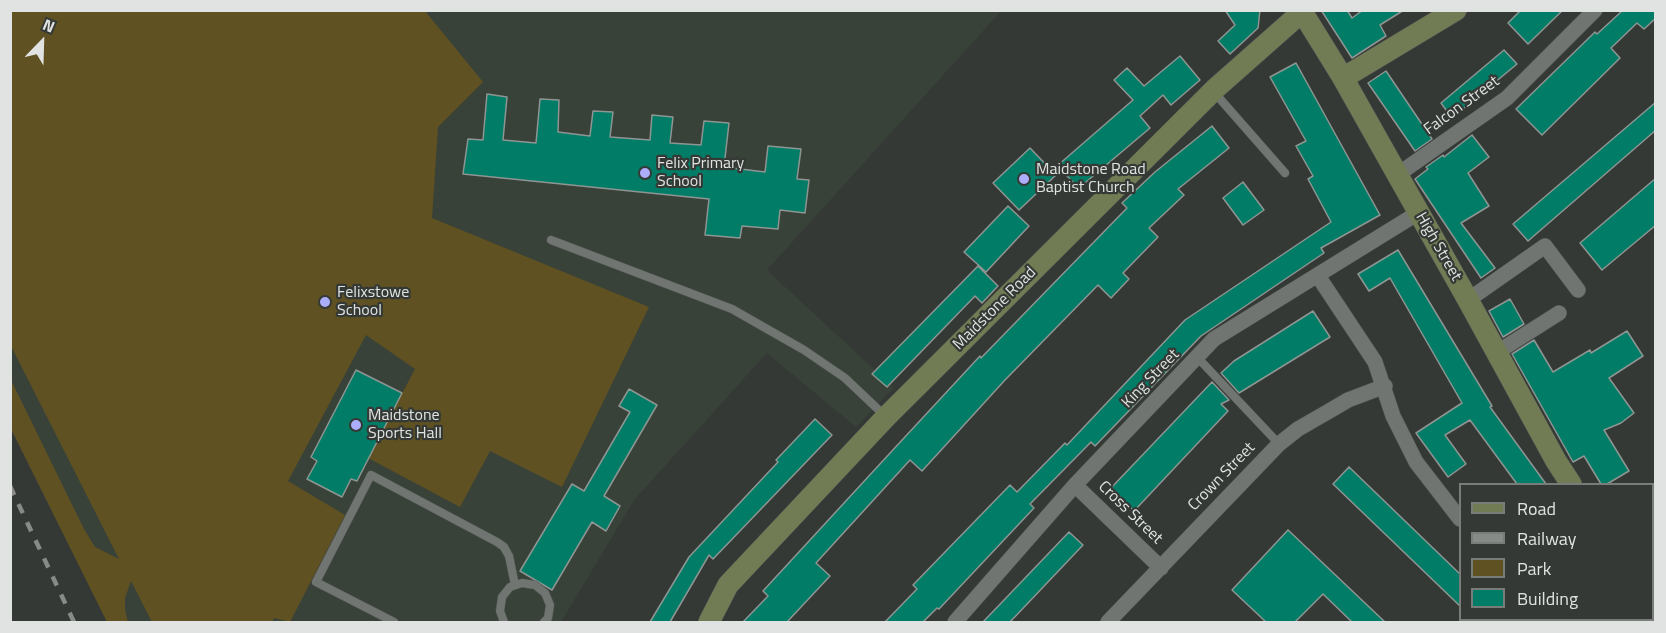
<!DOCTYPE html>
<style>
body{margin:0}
#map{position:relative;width:1666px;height:633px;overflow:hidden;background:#353935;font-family:"Titillium Web",sans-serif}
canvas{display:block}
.frame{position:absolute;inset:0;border:12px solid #e0e3e1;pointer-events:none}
.legend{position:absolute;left:1459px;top:483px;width:195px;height:138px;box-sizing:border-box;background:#353935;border:2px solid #797d7a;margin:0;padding:8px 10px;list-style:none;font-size:18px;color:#e0e3e1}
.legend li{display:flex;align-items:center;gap:12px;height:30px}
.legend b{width:30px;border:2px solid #797d7a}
.north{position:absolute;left:12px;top:12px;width:60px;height:60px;-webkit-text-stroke:4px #353935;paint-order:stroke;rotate:23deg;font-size:16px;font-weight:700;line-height:24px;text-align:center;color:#e0e3e1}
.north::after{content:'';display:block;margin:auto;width:21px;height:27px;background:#e0e3e1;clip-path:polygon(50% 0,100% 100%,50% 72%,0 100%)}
</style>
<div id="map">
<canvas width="1666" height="633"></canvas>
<div class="frame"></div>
<ul class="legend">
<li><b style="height:8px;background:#727c54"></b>Road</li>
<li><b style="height:8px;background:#878b88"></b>Railway</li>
<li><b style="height:16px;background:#5f5121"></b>Park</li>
<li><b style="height:16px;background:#017c66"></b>Building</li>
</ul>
<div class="north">N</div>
</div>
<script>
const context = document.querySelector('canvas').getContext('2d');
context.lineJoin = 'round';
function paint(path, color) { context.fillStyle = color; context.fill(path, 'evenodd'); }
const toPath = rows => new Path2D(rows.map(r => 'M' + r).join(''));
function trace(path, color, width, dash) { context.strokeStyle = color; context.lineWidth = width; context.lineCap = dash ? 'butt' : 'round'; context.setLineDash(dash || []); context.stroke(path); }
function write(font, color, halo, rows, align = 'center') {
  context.font = font + ' "Titillium Web",sans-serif'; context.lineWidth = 4.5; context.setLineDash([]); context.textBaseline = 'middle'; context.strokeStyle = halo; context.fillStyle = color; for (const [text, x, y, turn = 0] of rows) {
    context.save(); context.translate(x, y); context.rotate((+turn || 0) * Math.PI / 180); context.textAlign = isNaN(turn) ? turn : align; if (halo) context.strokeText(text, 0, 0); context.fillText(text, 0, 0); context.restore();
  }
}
paint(toPath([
 [11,11,1001,11,767,270,894,388,856,427,767,353,635,499,561,622,107,622,11,429]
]), '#384239');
paint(toPath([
 [11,11,425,11,483,82,438,127,432,218,649,307,562,487,490,451,460,507,368,458,415,369,366,335,288,481,345,515,290,622,274,618,272,622,152,622,131,581,125,598,125,610,128,622,107,622,11,429,10,378,84,529,95,547,119,559,11,346]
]), '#5f5121');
const building = toPath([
 [1225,10,1260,10,1258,28,1230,54,1218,41,1235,25,1225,10],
 [1321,10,1347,10,1352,18,1363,10,1404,10,1380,25,1386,36,1352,58,1321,10],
 [1521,10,1563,10,1528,44,1508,23,1521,10],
 [1656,10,1656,18,1644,29,1637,23,1611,48,1620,58,1542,135,1516,109,1595,32,1597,34,1622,11,1656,10],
 [1504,50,1517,64,1452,118,1441,103,1504,50],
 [1180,56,1200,80,1171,105,1163,95,1140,116,1150,128,1079,188,1057,166,1133,100,1114,80,1127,68,1144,86,1180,56],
 [1296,63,1380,215,1321,248,1324,253,1201,336,1095,446,1091,442,1030,504,1034,508,939,609,937,608,923,622,885,622,917,589,913,585,1010,485,1017,492,1065,443,1067,445,1185,320,1331,222,1308,179,1313,176,1296,146,1306,141,1270,77,1296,63],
 [1386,71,1432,139,1415,151,1368,83,1386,71],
 [487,94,507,97,503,140,536,143,540,99,559,100,558,132,590,136,593,111,613,112,610,137,650,140,652,115,673,117,670,143,701,145,704,121,729,123,724,167,765,172,768,146,801,149,797,179,809,180,805,213,780,210,778,229,742,226,740,238,705,235,709,199,463,174,468,139,483,140,487,94],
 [1656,102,1656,130,1528,241,1513,224,1656,102],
 [1212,126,1229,148,1178,189,1184,195,1149,228,1158,237,1123,273,1129,279,1111,298,1098,285,1005,380,922,471,910,460,816,563,830,576,787,622,743,622,768,596,763,591,891,452,980,356,981,358,1127,208,1122,203,1155,172,1212,126],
 [1472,135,1489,157,1468,173,1489,206,1461,223,1495,268,1481,278,1415,179,1428,169,1426,167,1443,155,1444,157,1472,135],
 [1030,148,1056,175,1019,210,993,183,1030,148],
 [1656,178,1656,225,1602,270,1580,243,1656,178],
 [1243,182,1264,210,1243,225,1223,198,1243,182],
 [1008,206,1029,226,986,272,964,252,1008,206],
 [1398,250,1492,406,1490,407,1546,484,1517,484,1470,420,1445,435,1466,464,1448,477,1416,433,1462,403,1390,278,1369,291,1358,274,1398,250],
 [978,266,998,286,982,303,975,296,887,387,872,374,978,266],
 [1510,299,1524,324,1503,337,1489,311,1510,299],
 [1313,311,1330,337,1239,393,1221,373,1234,361,1313,311],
 [1627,331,1643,356,1609,378,1634,413,1621,423,1604,430,1629,471,1607,484,1601,484,1584,456,1573,462,1512,354,1534,340,1553,372,1590,350,1591,353,1627,331],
 [356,370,402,393,357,481,351,479,342,497,307,479,317,461,311,457,356,370],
 [1212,382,1229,400,1221,404,1228,411,1134,511,1111,488,1212,382],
 [629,389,657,405,604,496,620,506,606,531,592,522,552,590,520,571,572,484,584,491,630,412,619,406,629,389],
 [815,419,832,435,713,559,709,555,670,622,650,622,689,557,778,462,776,460,815,419],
 [1349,467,1461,575,1461,607,1333,484,1349,467],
 [1288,530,1385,622,1352,622,1323,594,1295,622,1266,622,1232,590,1288,530],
 [1069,532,1083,545,1010,622,983,622,1069,532]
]);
paint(building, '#017c66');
trace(building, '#8e9693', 1.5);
const lane = toPath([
 [1214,92,1285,173],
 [551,240,732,309,804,350,845,378,884,415],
 [1197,357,1279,444],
 [394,622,316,582,371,475,497,542,504,547,509,556,515,585],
 [504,622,500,611,502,597,510,587,522,583,535,585,545,593,550,605,548,618,544,622]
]);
const street = toPath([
 [1397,175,1507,98,1595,10],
 [1318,276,1375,362,1393,416,1416,462,1460,519],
 [1468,300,1545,246,1578,290],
 [1496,353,1559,313],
 [1075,485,1161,568],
 [955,622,1075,485,1214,339,1418,213],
 [1108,622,1279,444,1298,429,1331,410,1348,400,1385,386],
 [1470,622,1473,620]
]);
const secondary = toPath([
 [1301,10,1343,78,1468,300,1556,461,1571,484],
 [1343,78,1456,10],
 [1652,610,1656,615],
 [709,622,728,585,886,417,1216,88,1302,12]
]);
trace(lane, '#535754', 9);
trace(street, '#535754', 16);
trace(secondary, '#535754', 22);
trace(lane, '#707571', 8);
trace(street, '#707571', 15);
trace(secondary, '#727c54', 21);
trace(toPath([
 [10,486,74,622]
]), '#878b88', 4.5, [10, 10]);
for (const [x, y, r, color] of [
 [645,173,6,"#adaefb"],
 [1024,179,6,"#adaefb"],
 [325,302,6,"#adaefb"],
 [356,425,6,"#adaefb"]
]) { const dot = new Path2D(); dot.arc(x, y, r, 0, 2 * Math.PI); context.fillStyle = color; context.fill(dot); trace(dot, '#353935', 2); }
write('16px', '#e0e3e1', '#353935', [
 ["Falcon Street",1462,106,-36],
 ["High Street",1438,247,60],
 ["Maidstone Road",995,309,-45],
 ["King Street",1151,379,-46],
 ["Crown Street",1222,477,-46],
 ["Cross Street",1130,513,44]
]);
write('16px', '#e0e3e1', '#353935', [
 ["Felix Primary",657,164],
 ["School",657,182],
 ["Maidstone Road",1036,170],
 ["Baptist Church",1036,188],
 ["Felixstowe",337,293],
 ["School",337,311],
 ["Maidstone",368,416],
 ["Sports Hall",368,434]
], 'left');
</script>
